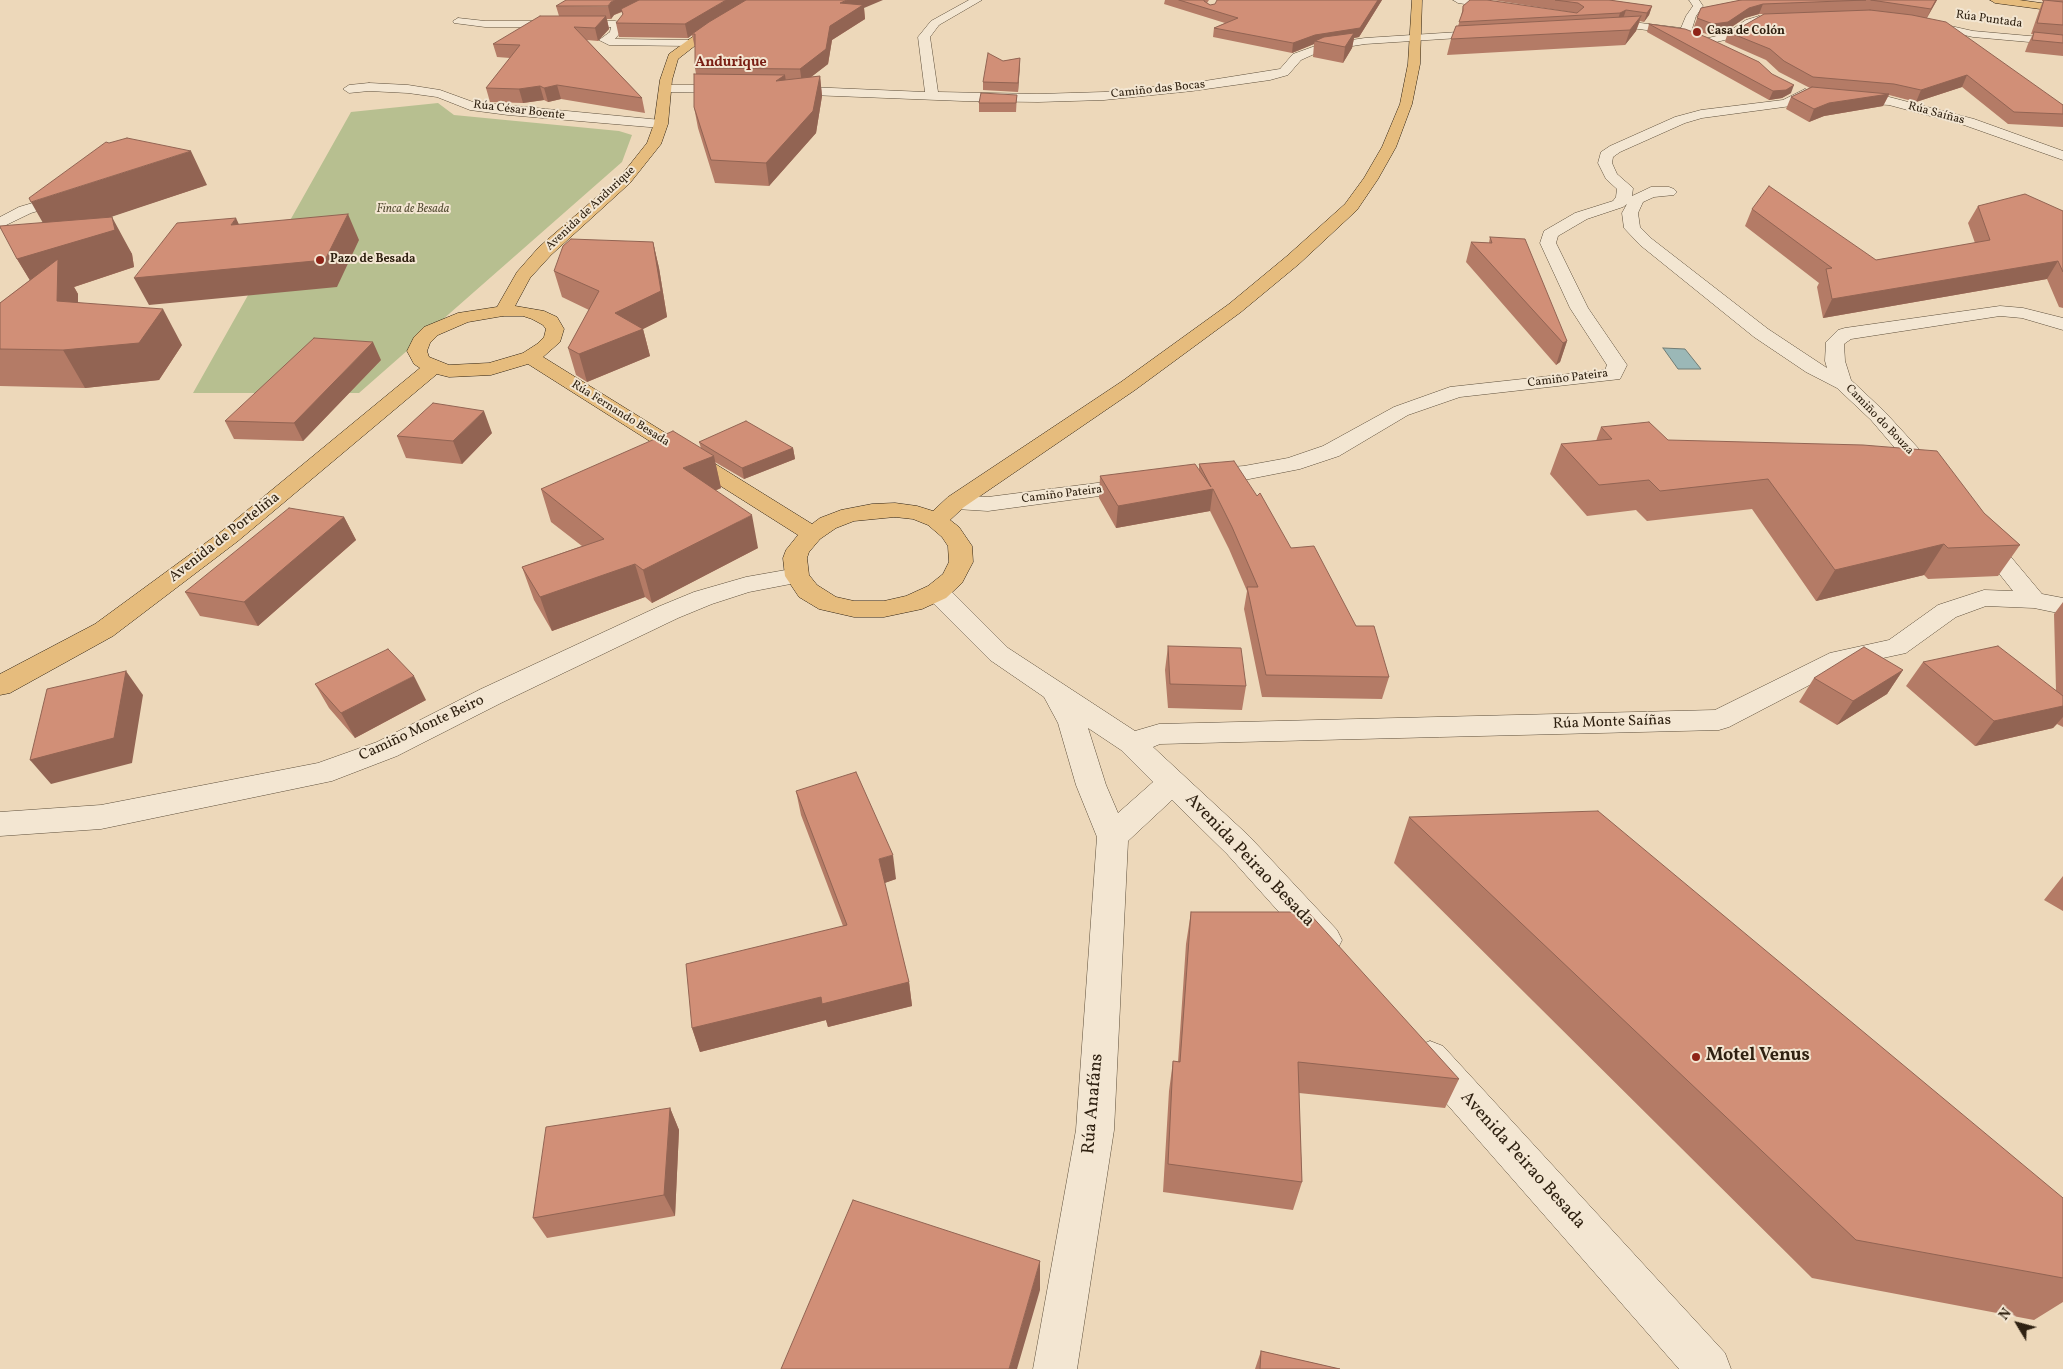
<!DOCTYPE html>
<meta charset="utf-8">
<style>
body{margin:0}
#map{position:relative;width:2063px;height:1369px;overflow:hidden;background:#edd8ba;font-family:Vollkorn,serif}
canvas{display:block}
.north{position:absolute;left:1993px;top:1299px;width:50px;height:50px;-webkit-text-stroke:4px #f3e6d2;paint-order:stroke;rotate:307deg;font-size:14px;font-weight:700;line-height:20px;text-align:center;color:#2f2111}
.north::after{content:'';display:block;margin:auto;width:18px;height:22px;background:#2f2111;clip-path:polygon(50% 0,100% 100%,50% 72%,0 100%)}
</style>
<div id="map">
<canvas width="2063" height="1369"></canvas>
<div class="north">N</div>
</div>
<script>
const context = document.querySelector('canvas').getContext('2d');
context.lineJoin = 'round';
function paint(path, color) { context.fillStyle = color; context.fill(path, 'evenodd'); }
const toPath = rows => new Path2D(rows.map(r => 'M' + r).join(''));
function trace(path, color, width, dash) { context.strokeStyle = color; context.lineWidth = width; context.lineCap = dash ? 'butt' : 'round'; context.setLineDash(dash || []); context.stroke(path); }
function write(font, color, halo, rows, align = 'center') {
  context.font = font + ' Vollkorn,serif'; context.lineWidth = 4; context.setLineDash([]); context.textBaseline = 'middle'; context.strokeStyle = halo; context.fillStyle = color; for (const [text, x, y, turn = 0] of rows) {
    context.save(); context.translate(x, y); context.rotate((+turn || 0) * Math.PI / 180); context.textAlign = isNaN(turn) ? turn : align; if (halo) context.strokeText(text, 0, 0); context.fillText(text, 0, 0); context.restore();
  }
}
paint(toPath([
 [438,103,454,115,619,131,632,135,622,162,359,393,193,393,351,112]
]), '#b7bf90');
const water = toPath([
 [1663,348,1685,349,1701,369,1678,369,1663,348]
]);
paint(water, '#9bb8b7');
trace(water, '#707c75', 1);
const minor = toPath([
 [969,0,982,0,939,25,930,37,938,92,1038,94,1104,92,1192,83,1280,69,1293,54,1318,45,1365,38,1490,30,1496,33,1490,36,1365,44,1321,51,1301,60,1288,75,1270,80,1192,91,1104,100,1038,102,963,101,785,94,779,90,785,86,925,92,918,37,931,21,969,0],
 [1453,0,1480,0,1506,4,1511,7,1506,10,1458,3,1453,0],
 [1689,0,1699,0,1703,6,1696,16,1691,32,1685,35,1600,24,1595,21,1600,18,1681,28,1686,16,1693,6,1689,0],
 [1759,16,1764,19,1763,21,1754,24,1733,38,1708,44,1702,41,1704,39,1725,34,1746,20,1759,16],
 [458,18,485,21,615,21,619,22,624,28,615,39,689,40,695,43,689,46,609,45,599,40,610,32,611,27,485,27,454,23,453,21,458,18],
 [1924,20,1973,31,2063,39,2063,45,1973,37,1920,25,1919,23,1924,20],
 [369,83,408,85,440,90,473,102,661,120,668,124,661,128,508,115,470,110,437,97,408,93,369,91,349,93,343,89,349,85,369,83],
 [666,85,732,85,738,89,732,93,662,92,660,89,666,85],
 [1805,89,1811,93,1809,96,1791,106,1702,118,1685,123,1620,152,1613,157,1612,163,1617,174,1633,188,1632,196,1651,187,1669,187,1674,189,1677,192,1674,195,1654,197,1643,202,1638,213,1640,227,1652,239,1768,329,1827,368,1825,361,1826,342,1838,330,1845,328,2000,306,2023,308,2063,318,2063,330,2022,318,2000,316,1851,339,1844,344,1845,361,1851,380,1885,412,1940,472,1943,477,1940,482,1932,484,1924,482,1871,420,1837,388,1806,372,1754,337,1640,245,1624,228,1622,213,1627,204,1623,207,1587,219,1558,236,1556,243,1588,308,1627,365,1620,379,1460,397,1408,415,1339,456,1300,469,1244,480,1206,483,1198,481,1195,476,1198,471,1206,469,1244,466,1288,458,1323,446,1394,407,1450,387,1605,370,1607,365,1570,308,1540,243,1544,231,1575,213,1613,201,1616,197,1617,189,1606,179,1598,163,1601,152,1610,146,1675,117,1701,110,1783,100,1805,89],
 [1849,95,1889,97,1974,119,2063,151,2063,160,1964,125,1889,105,1844,102,1843,99,1844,96,1849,95],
 [46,199,51,201,54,204,51,207,31,213,0,228,0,217,19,207,46,199],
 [1136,478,1144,480,1147,485,1144,490,988,511,956,509,948,507,945,502,948,497,956,495,988,497,1136,478],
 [1982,530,1990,532,2042,594,2063,598,2063,614,2034,608,1986,606,1956,617,1906,653,1846,666,1729,727,1719,730,1160,744,1153,747,1249,836,1337,930,1342,940,1337,950,1325,954,1313,950,1227,854,1172,800,1128,841,1114,1130,1077,1369,1033,1369,1076,1130,1097,837,1076,785,1058,723,1044,697,990,660,928,598,924,592,928,586,937,584,946,586,1008,648,1135,731,1159,724,1715,710,1830,653,1889,640,1938,605,1984,590,2013,591,1970,537,1974,532,1982,530],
 [1088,728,1121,750,1153,782,1118,813,1106,785,1088,728],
 [797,568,806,571,809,576,806,581,749,592,712,604,678,618,501,703,397,756,332,781,101,829,0,836,0,812,101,805,318,763,377,742,481,689,660,606,694,592,746,577,797,568],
 [1430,1041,1443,1046,1725,1353,1731,1369,1679,1369,1417,1070,1412,1058,1417,1046,1430,1041]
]);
const major = toPath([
 [753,0,766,0,710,34,678,59,672,80,668,124,661,144,630,183,551,255,530,278,515,306,544,311,557,317,564,329,560,342,543,357,812,524,820,518,841,510,872,504,895,503,917,506,933,511,948,497,1121,382,1229,304,1287,256,1345,204,1364,178,1382,147,1400,104,1408,64,1412,0,1422,0,1420,64,1412,104,1396,147,1378,179,1357,210,1299,264,1241,312,1135,390,964,507,950,520,959,527,972,546,973,562,962,583,946,598,922,609,884,617,854,617,819,609,799,597,785,576,783,558,786,550,798,535,528,364,491,375,449,377,437,374,238,541,113,636,10,693,0,695,0,674,95,624,222,531,420,368,414,364,407,351,414,337,424,327,458,313,497,307,517,272,539,247,620,177,647,143,654,124,660,80,669,54,702,30,753,0],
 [503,316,523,316,532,319,543,325,546,329,544,337,537,344,523,353,489,363,449,365,429,357,427,351,430,343,438,335,468,322,503,316],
 [895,517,913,519,928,525,942,537,948,546,949,562,943,574,928,586,906,596,884,601,854,601,836,597,817,585,809,575,807,558,809,552,820,539,836,528,854,521,895,517]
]);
const highway = toPath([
 [1990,0,2019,0,2063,6,2063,12,1995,3,1990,0]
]);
trace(minor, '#5e4f3b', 1);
trace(major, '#2f2111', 1);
trace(highway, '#2f2111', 1);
paint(minor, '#f3e6d2');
paint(major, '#e6bc7d');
paint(highway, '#e6bc7d');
paint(toPath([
 [1165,0,1209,0,1207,3,1210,5,1382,0,1359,37,1354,38,1352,48,1343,63,1313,57,1314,44,1292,53,1213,37,1214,28,1225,23,1164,4],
 [1493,0,1609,0,1652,6,1649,15,1644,22,1640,21,1636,31,1625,45,1447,55,1451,39,1458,26,1461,17,1463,6,1576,13],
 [1741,0,1937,0,1927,18,2063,105,2063,127,2008,124,1962,87,1916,102,1889,95,1883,106,1824,116,1809,122,1786,109,1791,97,1810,88,1779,72,1766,60,1725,42,1728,32,1738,29,1764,14,1759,14,1745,18,1724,32,1709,35,1693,29,1701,8],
 [2042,0,2063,0,2063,56,2025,52,2028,44,2033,34,2031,34,2039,11,2043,1,2042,1],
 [556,6,864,8,865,19,832,40,828,64,811,77,820,76,822,96,816,133,769,186,715,183,698,128,694,107,696,74,695,68,695,48,692,35,688,38,619,37,616,23,623,15,622,12,614,15,611,19,607,19,609,29,598,41,587,40,642,98,645,113,561,99,548,102,544,100,523,103,490,102,486,88,510,58,497,57,493,44,559,16],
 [1649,24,1791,93,1782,98,1769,100,1647,32],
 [1020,58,1018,92,983,90,983,82,1003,61],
 [1017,95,1016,112,979,112,979,103],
 [207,185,109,217,132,254,134,267,74,287,78,294,78,302,182,345,159,380,85,388,0,386,0,303,30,280,17,259,42,223],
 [1978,206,2063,211,2063,308,2059,307,2047,279,1823,318,1817,287,1819,283,1745,226,1752,209,1876,260,1975,243,1968,223],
 [1490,237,1567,341,1560,362,1556,365,1466,262,1471,242,1489,243],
 [653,242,659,268,667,317,643,329,650,356,587,382,576,375,568,348,589,310,562,297,554,271],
 [381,360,303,441,234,439,225,421],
 [1601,427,1668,440,1984,513,2020,545,1998,576,1928,579,1924,575,1816,601,1752,509,1647,521,1636,510,1587,516,1550,474,1561,444,1596,441],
 [492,433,462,464,406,458,397,436],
 [699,442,793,448,795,459,744,479,715,462,721,488,715,491,758,548,652,603,645,597,552,631,534,600,522,567,582,546,551,522,541,489,701,448],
 [1199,464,1291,548,1356,626,1389,677,1382,699,1262,697,1244,609,1247,591,1229,549,1210,511,1116,528,1099,498,1100,476,1199,470],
 [344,517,356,540,258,626,200,616,185,592],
 [2063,602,2063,727,2057,724,2053,728,1975,746,1906,686,1923,662,2056,690,2054,614],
 [1168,646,1246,686,1242,710,1168,708,1165,670],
 [1903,670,1887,694,1837,725,1799,702,1814,678],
 [315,684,426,700,355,738,329,708],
 [796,791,896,879,884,883,909,982,912,1006,828,1027,826,1020,700,1052,692,1028,843,926,801,815],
 [1409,817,2063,1278,2063,1302,2034,1320,1812,1278,1394,863],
 [2063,876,2063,911,2044,900],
 [1191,912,1459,1079,1445,1108,1299,1093,1302,1182,1293,1210,1163,1192,1169,1091,1173,1061,1178,1062,1186,944],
 [670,1108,679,1130,675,1216,547,1238,533,1218],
 [1261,1351,1340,1369,1255,1369]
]), '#b47b66');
paint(toPath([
 [615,0,646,0,614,15,611,19,608,6,611,2],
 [726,0,749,0,692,34,692,35,688,38,685,24],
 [847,0,883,0,864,8,865,19,832,40,828,64,802,84,800,69,830,26,840,3],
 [1378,0,1382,0,1359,37,1354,38,1352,48,1343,63,1345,47,1315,41,1314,44,1292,53,1293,43],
 [1936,0,1937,0,1926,19,1931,9],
 [1763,4,1759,14,1745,18,1724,32,1709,35,1713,24,1749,8],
 [1652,6,1649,15,1644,22,1647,13],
 [1626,10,1623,19,1617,22,1620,13],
 [606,16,609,29,598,41,595,28],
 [1641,16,1636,31,1625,45,1630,30],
 [1020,58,1020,66,1018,92,1018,83],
 [785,75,788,95,776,81],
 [1967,75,1962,87,1916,102,1921,90],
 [820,76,822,96,816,133,769,186,766,163],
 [557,85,561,99,548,102,544,88],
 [1794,85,1791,93,1782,98,1769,100,1773,91],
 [540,86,544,100,523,103,519,89],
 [1889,94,1883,106,1824,116,1809,122,1814,109,1829,103],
 [191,151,207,185,51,237,31,202],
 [348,214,359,240,337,287,149,305,134,278],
 [112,217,132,254,134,267,74,287,78,294,78,337,40,297,17,259],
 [236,218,248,244,231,225],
 [653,242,659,268,667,317,643,329,650,356,587,382,579,354,615,313],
 [2058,261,2047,279,1823,318,1832,299],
 [163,309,182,345,159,380,85,388,63,350],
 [1567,341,1560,362,1556,365,1563,343],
 [373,342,381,360,303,441,294,423],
 [484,411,492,433,462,464,453,441],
 [793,448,795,459,744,479,742,468],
 [714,456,721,488,690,500,683,468],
 [1213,489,1210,511,1116,528,1118,506],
 [752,515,758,548,652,603,643,570],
 [344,517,356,540,258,626,244,602],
 [1944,544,1924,575,1816,601,1835,570],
 [635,564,645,597,552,631,540,597],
 [1903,670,1887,694,1837,725,1853,701],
 [126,671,143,695,132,763,51,784,30,760],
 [414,676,426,700,355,738,341,713],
 [2063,706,2063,717,2053,728,1975,746,1994,721],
 [893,855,896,879,882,884,879,859],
 [909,982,912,1006,828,1027,826,1020,700,1052,692,1028,821,997],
 [670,1108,679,1130,675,1216,664,1195],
 [1040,1261,1040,1290,1017,1369,1009,1369]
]), '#926453');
const building = toPath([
 [566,0,615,0,611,2,608,6,556,6,566,0],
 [639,0,726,0,685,24,616,23,623,14,621,9,639,0],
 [746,0,847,0,840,3,863,5,830,26,826,49,800,69,695,68,695,34,692,34,709,22,746,0],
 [1179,0,1204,0,1204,1,1210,5,1215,4,1217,0,1378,0,1360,28,1315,35,1293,43,1214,28,1238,18,1179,0],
 [1470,0,1487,0,1577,13,1584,7,1578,3,1555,0,1609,0,1652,6,1647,13,1626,10,1620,13,1459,22,1463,11,1463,6,1470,0],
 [1741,0,1866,0,1763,4,1749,8,1728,22,1713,24,1697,18,1701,8,1741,0],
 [1871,0,1936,0,1931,9,1871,0],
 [2044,0,2063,2,2063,25,2037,23,2044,0],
 [1870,10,1912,15,1946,22,2063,105,2063,114,2014,112,1967,75,1921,90,1894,84,1813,77,1784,61,1770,49,1728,32,1738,29,1764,14,1870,10],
 [540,16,606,16,595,28,574,27,642,98,557,85,544,88,540,86,519,89,486,88,520,45,493,44,540,16],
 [1641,16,1630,30,1451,39,1456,26,1641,16],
 [1649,24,1685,29,1706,37,1759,62,1772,74,1794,85,1786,90,1773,91,1649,24],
 [2034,32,2063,35,2063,43,2032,40,2034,32],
 [1354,33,1345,47,1315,41,1324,37,1354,33],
 [988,53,1003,61,1020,58,1018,83,983,82,988,53],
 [694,74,785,75,776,81,820,76,813,111,766,163,711,160,694,107,694,74],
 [1812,87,1889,94,1829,103,1814,109,1791,97,1812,87],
 [981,93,1017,95,1016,103,979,103,981,93],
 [127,138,191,151,31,202,29,198,106,142,109,143,127,138],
 [1769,186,1876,260,1990,240,1978,206,2025,194,2063,211,2063,272,2058,261,1832,299,1826,269,1832,268,1752,209,1769,186],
 [348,214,325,260,134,278,177,223,236,218,231,225,348,214],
 [112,217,115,230,17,259,0,227,0,226,112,217],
 [1490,237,1525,239,1567,341,1563,343,1471,242,1492,243,1490,237],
 [571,239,653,242,661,291,615,313,643,329,579,354,568,348,599,291,554,271,563,246,571,239],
 [58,259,57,301,163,309,139,343,63,350,0,349,0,303,58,259],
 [314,338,373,342,294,423,225,421,314,338],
 [433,403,484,411,453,441,397,436,433,403],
 [746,421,793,448,742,468,699,442,746,421],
 [1649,422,1668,440,1863,445,1937,451,1984,513,2020,545,1948,548,1944,544,1835,570,1768,479,1660,491,1649,480,1599,485,1561,444,1612,439,1601,427,1649,422],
 [673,431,714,456,683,468,752,515,643,570,635,564,540,597,522,567,604,539,541,489,673,431],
 [1234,461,1257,496,1260,493,1291,548,1314,546,1356,626,1374,626,1389,677,1266,675,1247,587,1258,587,1232,527,1213,489,1118,506,1100,476,1195,464,1211,487,1199,464,1234,461],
 [289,508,344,517,244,602,185,592,289,508],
 [1168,646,1241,648,1246,686,1170,684,1168,646],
 [1998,646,2063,696,2063,706,1994,721,1923,662,1998,646],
 [1864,647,1903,670,1853,701,1814,678,1864,647],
 [388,649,414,676,341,713,315,684,388,649],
 [126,671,114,738,30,760,47,689,126,671],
 [856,772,893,855,879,859,909,982,822,1004,821,997,692,1028,686,964,847,925,796,791,856,772],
 [1598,811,2063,1198,2063,1278,1856,1240,1409,817,1598,811],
 [1191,912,1308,912,1459,1079,1298,1062,1302,1182,1168,1164,1173,1061,1180,1062,1191,912],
 [670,1108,664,1195,533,1218,546,1127,670,1108],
 [853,1200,1040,1261,1009,1369,781,1369,853,1200],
 [1261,1351,1340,1369,1260,1369,1261,1351]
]);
paint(building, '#d18f77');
trace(building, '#926453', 1);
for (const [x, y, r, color] of [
 [1697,32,5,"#8f2418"],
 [320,260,5,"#8f2418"],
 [1696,1057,5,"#8f2418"]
]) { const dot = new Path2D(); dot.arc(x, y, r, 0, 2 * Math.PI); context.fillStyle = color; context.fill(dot); trace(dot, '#f3e6d2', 2); }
write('12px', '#2f2111', '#f3e6d2', [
 ["Rúa Puntada",1989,20,8],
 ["Camiño das Bocas",1158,90,-6],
 ["Rúa César Boente",519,111,7],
 ["Rúa Saíñas",1936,114,15],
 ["Avenida de Andurique",591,209,-43],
 ["Camiño Pateira",1568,379,-7],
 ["Rúa Fernando Besada",620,414,32],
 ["Camiño do Bouza",1879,420,46],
 ["Camiño Pateira",1062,495,-7]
]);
write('bold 12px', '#2f2111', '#f3e6d2', [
 ["Casa de Colón",1707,32],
 ["Pazo de Besada",330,260]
], 'left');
write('italic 12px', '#585037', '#f3e6d2', [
 ["Finca de Besada",413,210]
]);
write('bold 14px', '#7a1f14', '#f3e6d2', [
 ["Andurique",731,63]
]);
write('15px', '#2f2111', '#f3e6d2', [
 ["Avenida de Porteliña",225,538,-38],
 ["Rúa Monte Saíñas",1612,723,-2],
 ["Camiño Monte Beiro",422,729,-25]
]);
write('18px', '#2f2111', '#f3e6d2', [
 ["Avenida Peirao Besada",1249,861,46],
 ["Rúa Anafáns",1094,1104,-85],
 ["Avenida Peirao Besada",1522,1161,48]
]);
write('bold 18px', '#2f2111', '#f3e6d2', [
 ["Motel Venus",1706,1057]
], 'left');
</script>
